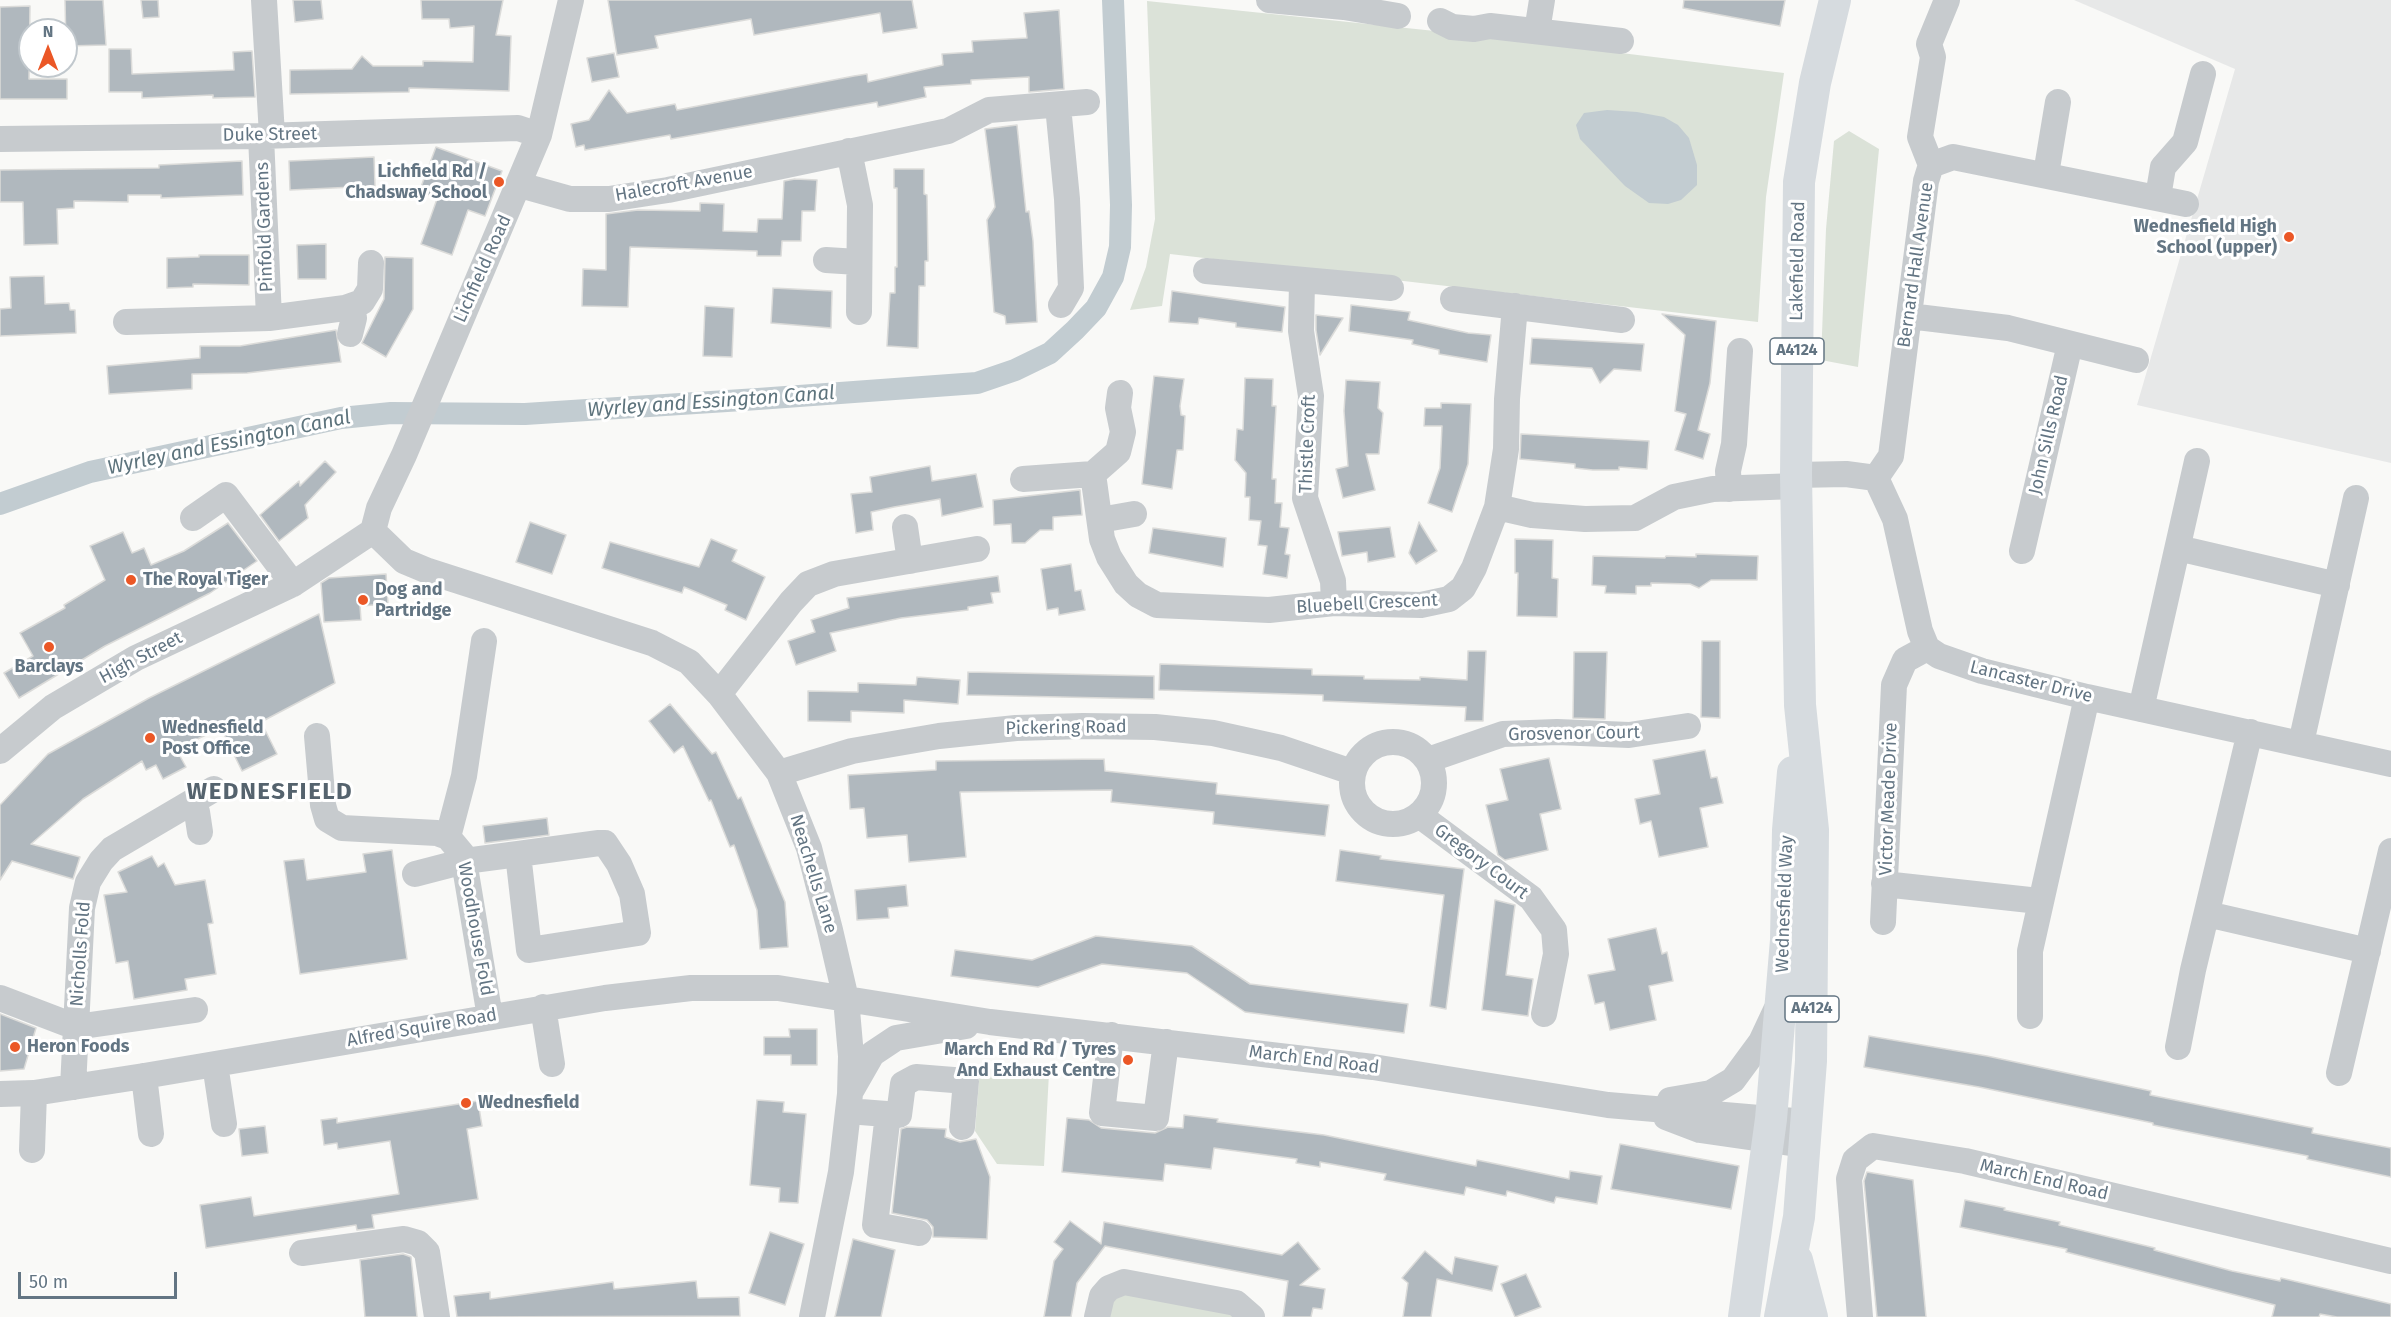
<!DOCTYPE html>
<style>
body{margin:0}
#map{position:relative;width:2391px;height:1317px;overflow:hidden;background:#f9f9f7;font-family:"Fira Sans",sans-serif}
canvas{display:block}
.north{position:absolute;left:18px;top:18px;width:60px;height:60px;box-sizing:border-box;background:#fff;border:2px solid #c1c8cd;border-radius:50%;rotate:0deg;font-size:16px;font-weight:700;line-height:24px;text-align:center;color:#637583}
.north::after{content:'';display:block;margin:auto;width:21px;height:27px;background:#eb5726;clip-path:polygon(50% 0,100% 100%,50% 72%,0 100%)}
.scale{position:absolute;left:18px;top:1272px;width:159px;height:27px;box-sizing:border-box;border:3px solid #637583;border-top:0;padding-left:8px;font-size:18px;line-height:21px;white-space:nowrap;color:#637583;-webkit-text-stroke:4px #fff;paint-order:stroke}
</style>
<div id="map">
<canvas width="2391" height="1317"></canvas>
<div class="north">N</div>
<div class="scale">50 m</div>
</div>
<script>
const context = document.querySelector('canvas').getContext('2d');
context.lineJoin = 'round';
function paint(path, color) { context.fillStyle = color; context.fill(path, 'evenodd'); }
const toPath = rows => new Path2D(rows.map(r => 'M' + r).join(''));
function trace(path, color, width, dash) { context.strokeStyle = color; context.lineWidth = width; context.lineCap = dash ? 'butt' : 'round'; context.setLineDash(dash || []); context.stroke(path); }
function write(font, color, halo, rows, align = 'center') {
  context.font = font + ' "Fira Sans",sans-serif'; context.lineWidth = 6; context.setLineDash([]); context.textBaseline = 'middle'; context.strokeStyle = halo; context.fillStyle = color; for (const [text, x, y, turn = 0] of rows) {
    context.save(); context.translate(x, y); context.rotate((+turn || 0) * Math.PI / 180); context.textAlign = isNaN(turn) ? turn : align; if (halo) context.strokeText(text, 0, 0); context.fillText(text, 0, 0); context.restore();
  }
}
paint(toPath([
 [2074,0,2391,0,2391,463,2137,405,2235,69]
]), '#e7e8e8');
paint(toPath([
 [1147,1,1483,36,1784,73,1766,197,1758,322,1170,254,1162,306,1130,310,1146,267,1155,219],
 [1849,131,1879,149,1858,367,1821,360,1826,229,1834,141],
 [980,1068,1049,1073,1044,1166,997,1164,975,1131],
 [1127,1292,1237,1312,1240,1317,1107,1317,1111,1299]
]), '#dbe2d8');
paint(toPath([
 [1607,110,1637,112,1664,117,1678,125,1689,138,1697,165,1697,185,1681,200,1668,204,1649,203,1625,186,1580,139,1576,125,1584,113]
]), '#c2ccd1');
trace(toPath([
 [0,504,90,472,341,418,391,413,525,414,758,399,977,383,1015,370,1050,353,1075,330,1096,308,1113,277,1120,247,1121,205,1113,0]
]), '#c2ccd1', 22);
const building = toPath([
 [65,0,103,0,106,45,66,46,65,0],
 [141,0,158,0,159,17,143,18,141,0],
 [293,0,321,0,323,19,295,22,293,0],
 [421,0,503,0,496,35,511,36,509,91,409,88,409,92,290,94,290,70,352,69,362,56,373,66,423,66,423,61,473,62,474,26,450,28,449,19,422,19,421,0],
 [608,0,912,0,917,28,883,33,880,13,754,35,751,19,655,36,658,48,617,55,608,0],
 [1684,0,1785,0,1780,26,1683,8,1684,0],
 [30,6,29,79,67,79,67,99,0,99,0,7,30,6],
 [1059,10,1064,89,1029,92,1029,77,971,80,971,84,924,87,926,97,878,107,877,102,671,139,670,135,585,150,584,145,576,147,571,124,589,120,609,90,627,113,675,104,677,110,854,76,867,74,868,82,943,65,942,54,973,52,972,41,1027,38,1024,13,1059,10],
 [109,49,131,49,132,74,234,70,233,52,252,51,255,97,213,98,213,95,142,98,142,92,109,92,109,49],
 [614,53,619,77,592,82,587,58,614,53],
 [1017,125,1026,212,1029,211,1033,241,1037,322,1006,324,1005,316,994,312,987,220,995,207,985,129,1017,125],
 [436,147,502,171,485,216,468,210,452,255,421,244,437,199,419,192,436,147],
 [374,157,375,186,290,190,289,161,374,157],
 [242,161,243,195,161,198,161,195,128,195,128,202,74,201,74,208,57,209,58,244,24,245,23,202,0,202,0,170,159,168,159,165,242,161],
 [894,169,924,169,924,194,927,195,928,261,925,261,925,286,919,286,918,348,887,346,890,293,895,293,895,267,897,267,897,188,894,188,894,169],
 [795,179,817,180,815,211,802,211,801,241,782,241,781,256,757,256,757,251,630,247,628,307,582,306,583,269,606,270,606,214,638,210,700,211,700,203,724,204,723,231,757,232,758,219,782,219,784,181,795,179],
 [326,244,326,279,298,279,297,245,326,244],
 [199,255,249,255,249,285,193,284,193,287,167,288,167,258,199,257,199,255],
 [385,257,413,258,413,309,386,357,362,343,384,299,385,257],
 [44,276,45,304,69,303,70,310,75,310,76,333,0,336,0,309,11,308,10,277,44,276],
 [773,288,832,291,831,328,771,323,773,288],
 [1172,291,1285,307,1282,332,1236,327,1236,323,1199,318,1198,324,1169,322,1172,291],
 [1351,305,1410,312,1408,320,1468,333,1491,335,1487,362,1439,354,1439,350,1412,344,1413,340,1349,331,1351,305],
 [705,306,734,308,732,357,703,356,705,306],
 [1662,314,1716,321,1710,383,1698,430,1710,434,1703,459,1675,450,1686,414,1675,411,1685,335,1662,314],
 [1316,315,1343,318,1320,355,1316,330,1316,315],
 [336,330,341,362,247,373,192,374,192,389,109,394,107,366,200,358,200,346,240,346,336,330],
 [1532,338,1644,344,1641,371,1614,369,1600,383,1592,368,1530,364,1532,338],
 [1154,376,1184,379,1180,406,1181,415,1185,416,1183,450,1177,450,1172,489,1142,484,1154,376],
 [1245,378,1273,379,1272,406,1276,406,1272,479,1276,479,1275,503,1282,503,1280,527,1289,528,1285,554,1290,555,1287,578,1263,574,1267,546,1258,545,1261,521,1249,520,1250,497,1245,497,1246,473,1235,460,1237,429,1243,430,1245,378],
 [1346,380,1380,382,1378,408,1383,413,1379,454,1366,454,1375,490,1343,498,1336,469,1348,466,1344,411,1346,380],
 [1441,403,1471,404,1468,464,1452,512,1428,503,1440,468,1442,426,1424,426,1425,408,1441,408,1441,403],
 [1521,434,1649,441,1647,469,1619,467,1619,470,1593,470,1575,468,1575,464,1520,459,1521,434],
 [325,461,336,472,305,505,308,518,279,541,260,515,299,481,300,486,325,461],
 [930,466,932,481,976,474,983,507,942,516,940,499,894,507,871,512,873,530,856,533,851,494,872,492,870,477,930,466],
 [1080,490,1082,515,1053,517,1053,530,1040,530,1025,543,1012,543,1011,524,994,525,993,500,1080,490],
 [530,522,566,535,552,574,516,562,530,522],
 [1419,522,1437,551,1416,564,1409,553,1419,522],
 [228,523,257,561,210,593,105,646,19,698,4,673,33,656,20,633,65,608,64,605,105,580,90,546,123,532,132,553,144,548,151,565,184,551,228,523],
 [1390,527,1395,557,1368,562,1367,552,1342,556,1338,532,1390,527],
 [1153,528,1226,538,1223,567,1149,553,1153,528],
 [711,539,737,550,732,561,765,577,746,620,725,610,727,605,684,587,682,593,602,568,610,542,699,567,711,539],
 [1515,539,1553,540,1552,578,1558,579,1557,617,1517,616,1518,573,1515,573,1515,539],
 [1696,554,1758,556,1757,580,1711,580,1699,588,1690,584,1651,583,1651,586,1636,586,1636,594,1605,593,1606,586,1592,585,1593,556,1665,558,1666,556,1696,557,1696,554],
 [1071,564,1075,591,1081,590,1085,610,1059,615,1058,608,1047,610,1041,569,1071,564],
 [386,574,388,604,360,606,361,620,324,622,321,583,329,578,386,574],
 [998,576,1000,592,991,593,993,603,968,607,968,610,901,618,830,633,836,651,796,665,788,641,815,632,811,620,849,608,847,598,998,576],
 [319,614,335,683,261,722,277,754,242,771,221,728,176,749,186,767,163,779,156,765,146,770,142,761,83,799,31,844,80,857,73,879,12,861,0,880,0,805,48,754,149,698,319,614],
 [1702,641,1720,641,1720,718,1701,717,1702,641],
 [1468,651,1486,651,1483,721,1465,721,1466,707,1323,701,1323,695,1159,690,1160,664,1312,669,1312,675,1364,676,1364,679,1420,680,1420,677,1467,680,1468,651],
 [1574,652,1607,652,1605,719,1573,718,1574,652],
 [968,672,1154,676,1154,699,967,695,968,672],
 [917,677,960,680,958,704,904,700,904,713,851,711,851,722,808,721,808,691,858,692,858,683,916,685,917,677],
 [670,704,712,754,716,752,738,799,741,797,785,902,788,947,760,949,757,910,734,845,730,847,711,800,709,801,683,746,674,753,649,721,670,704],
 [1705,750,1711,778,1717,777,1723,803,1700,808,1708,847,1659,857,1651,821,1640,824,1635,799,1660,794,1653,760,1705,750],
 [1549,758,1561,809,1540,814,1548,850,1505,860,1498,855,1486,805,1508,800,1500,769,1549,758],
 [1104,759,1105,771,1217,783,1216,794,1329,805,1325,836,1213,824,1214,812,1111,802,1112,790,960,792,966,857,909,862,907,835,867,838,864,808,850,809,848,775,936,770,936,761,1104,759],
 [547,818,549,835,485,843,483,826,547,818],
 [392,850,407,959,300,974,284,861,304,859,307,880,366,872,363,854,392,850],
 [1340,850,1381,856,1380,859,1464,869,1446,1009,1430,1006,1444,895,1336,881,1340,850],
 [152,856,158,867,164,863,175,885,205,880,213,923,208,924,216,974,185,979,187,990,134,999,128,961,116,963,104,895,127,892,118,872,152,856],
 [906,885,908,906,888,908,889,918,857,920,855,890,906,885],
 [1495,900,1515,905,1506,975,1533,979,1528,1016,1482,1010,1495,900],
 [1656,928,1662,954,1667,952,1673,981,1649,986,1656,1020,1610,1030,1604,1002,1595,1004,1588,975,1615,970,1608,939,1656,928],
 [1096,936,1192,946,1250,984,1408,1004,1404,1033,1245,1012,1187,973,1102,964,1038,987,951,976,955,950,1032,960,1096,936],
 [0,1014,36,1028,24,1069,0,1071,0,1014],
 [789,1029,817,1029,817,1065,791,1065,791,1055,764,1055,764,1037,790,1037,789,1029],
 [1869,1036,1987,1056,2151,1091,2150,1095,2313,1128,2312,1133,2391,1148,2391,1177,2307,1159,2308,1156,2153,1125,2153,1123,1979,1087,1864,1067,1869,1036],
 [757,1100,784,1102,783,1112,806,1114,798,1203,779,1202,780,1188,750,1185,757,1100],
 [478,1101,482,1126,467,1129,478,1199,372,1215,374,1228,357,1230,356,1225,206,1248,200,1205,251,1197,254,1216,399,1194,390,1141,338,1149,337,1143,324,1145,321,1120,337,1118,337,1123,478,1101],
 [1184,1115,1218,1119,1217,1122,1324,1135,1476,1166,1477,1160,1569,1179,1570,1171,1602,1176,1597,1204,1556,1197,1554,1203,1507,1191,1506,1196,1466,1187,1464,1195,1384,1180,1386,1174,1320,1162,1320,1167,1296,1163,1297,1159,1214,1148,1211,1169,1165,1164,1163,1181,1062,1172,1067,1118,1089,1120,1101,1128,1155,1133,1168,1127,1183,1128,1184,1115],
 [265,1126,268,1153,242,1156,239,1129,265,1126],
 [907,1127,946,1129,945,1137,960,1142,976,1139,990,1177,987,1239,933,1237,933,1227,927,1220,892,1213,901,1129,907,1127],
 [1620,1144,1739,1166,1731,1209,1611,1189,1620,1144],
 [1867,1172,1913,1180,1926,1317,1877,1317,1864,1181,1867,1172],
 [1965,1200,2005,1208,2004,1210,2060,1222,2059,1225,2155,1248,2154,1250,2232,1271,2280,1281,2281,1278,2391,1304,2391,1317,2337,1317,2320,1314,2319,1317,2272,1317,2275,1305,2066,1252,2067,1249,1960,1227,1965,1200],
 [1070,1221,1101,1244,1104,1222,1282,1255,1298,1242,1320,1269,1300,1285,1325,1289,1322,1309,1313,1308,1311,1317,1283,1317,1288,1281,1105,1246,1077,1283,1071,1317,1044,1317,1054,1261,1063,1249,1054,1242,1070,1221],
 [770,1232,804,1244,785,1305,749,1293,770,1232],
 [853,1239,895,1250,881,1317,835,1317,853,1239],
 [1425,1251,1452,1274,1455,1257,1498,1266,1492,1291,1437,1279,1431,1317,1403,1317,1408,1283,1402,1278,1425,1251],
 [403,1254,411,1257,417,1317,365,1317,360,1260,403,1254],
 [1526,1274,1541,1307,1515,1317,1501,1284,1526,1274],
 [696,1281,698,1298,739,1297,740,1316,457,1317,454,1296,490,1292,490,1299,613,1282,614,1289,696,1281]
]);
paint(building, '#b0b8be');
trace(building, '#dbdbd9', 1.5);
trace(toPath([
 [264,0,272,135],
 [1269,0,1344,7,1398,16],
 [1440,21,1452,27,1474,29,1490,26,1621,41],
 [1537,31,1542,0],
 [1058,106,1067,199,1071,288,1061,305],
 [261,136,269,318],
 [0,139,261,136,518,128,539,135],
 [849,151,860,205,859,312],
 [1931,165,1920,137,1933,57,1929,44,1947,0],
 [2046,174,2058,102],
 [520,185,570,199,609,199,668,190,948,131,989,110,1087,102],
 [2158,197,2163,167,2185,142,2203,74],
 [826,260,858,262],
 [1206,271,1391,288],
 [1302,282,1301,331,1311,396,1305,498,1333,581,1334,603],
 [1453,299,1622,320],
 [1909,316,2008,328,2136,360],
 [126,322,269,318,345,308],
 [350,334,354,318,345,308,362,302,370,289,371,263],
 [1093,474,1102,539,1109,557,1126,584,1138,595,1157,605,1269,610,1334,603,1421,605,1449,599,1463,588,1474,568,1497,507,1506,449,1507,399,1515,306],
 [1796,475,1846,474,1876,478,1895,519,1920,631,1927,648,1939,656,1982,671,2087,697,2391,764],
 [1876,478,1891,456,1926,181,1931,165,1953,157,2186,204],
 [1023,479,1093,474,1118,452,1123,432,1118,408,1120,393],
 [1729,489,1728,471,1734,444,1740,351],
 [1497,507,1532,515,1585,519,1635,518,1674,497,1713,489,1797,486],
 [193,518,226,495,293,584],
 [1100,520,1134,514],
 [905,527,910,561],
 [373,531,404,561,428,571,652,643,689,662,719,694,779,773,809,848,830,930,846,999,851,1056,850,1094,841,1172,812,1317],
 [373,531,379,508,404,455,539,135,571,0],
 [2178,548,2337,585],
 [2022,551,2070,344],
 [719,694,791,602,808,584,834,574,977,549],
 [2141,709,2197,461],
 [317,736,323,805,327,819,342,828,437,833,448,837,463,855,490,1017],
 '1352 783a41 41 0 1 1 82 0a41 41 0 1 1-82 0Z',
 [2301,743,2356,498],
 [0,751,53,707,136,658,293,584,373,531],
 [1428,760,1503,734,1557,732,1629,735,1688,726],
 [779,773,852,751,939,736,1016,728,1083,726,1155,727,1213,733,1281,748,1352,772],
 [192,803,197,812,200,832],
 [1419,815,1531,898,1554,930,1556,954,1544,1014],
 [448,837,464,776,484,641],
 [415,874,465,861,518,854,599,843,605,843,619,864,632,894,638,933,529,950,518,854],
 [1884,884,2039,901],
 [2207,914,2368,951],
 [1883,922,1894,685,1905,660,1927,648],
 [0,998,76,1027,195,1010],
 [543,1007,552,1064],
 [2030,1016,2030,951,2087,697],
 [1111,1035,1102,1113,1156,1118,1166,1042],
 [2178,1047,2193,970,2250,732],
 [215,1064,224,1124],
 [2339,1073,2391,851],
 [144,1076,151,1134],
 [73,1087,82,908,88,882,101,861,112,849,214,789],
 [852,1089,872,1054,896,1038,966,1026],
 [0,1094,34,1093,144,1076,605,998,691,988,778,988,990,1022,1373,1067,1608,1105,1806,1122],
 [1670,1100,1711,1093,1733,1080,1761,1042,1776,1010],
 [848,1111,899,1115,903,1084,916,1077,966,1081,962,1127],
 [888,1114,875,1225,919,1233],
 [1666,1117,1700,1130,1804,1145],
 [32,1150,34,1093],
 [302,1253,404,1239,418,1243,427,1252,437,1317],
 [1097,1317,1102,1296,1109,1288,1124,1282,1236,1303,1252,1317],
 [1860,1317,1849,1179,1855,1160,1873,1146,1965,1161,2391,1261]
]), '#c7cbce', 26);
trace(toPath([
 [1797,1260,1812,1317],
 [1744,1317,1771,1119,1786,940,1788,830,1793,772],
 [1780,1317,1799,1217,1811,1061,1813,830,1800,705,1796,475,1799,182,1815,83,1835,0]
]), '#d6dbdf', 32);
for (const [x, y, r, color] of [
 [499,182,6,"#eb5726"],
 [2289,237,6,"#eb5726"],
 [131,580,6,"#eb5726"],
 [363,600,6,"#eb5726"],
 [49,647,6,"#eb5726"],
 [150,738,6,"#eb5726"],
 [15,1047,6,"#eb5726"],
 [1128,1060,6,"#eb5726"],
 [466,1103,6,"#eb5726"]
]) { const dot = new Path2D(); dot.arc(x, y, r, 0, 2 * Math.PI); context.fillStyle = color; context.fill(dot); trace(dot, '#fff', 2); }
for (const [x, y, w] of [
 [1797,351,54],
 [1812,1009,54]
]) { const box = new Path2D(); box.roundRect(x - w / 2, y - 13, w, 26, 4.5); context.fillStyle = '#fff'; context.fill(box); trace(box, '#637583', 1.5); }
write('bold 16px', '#637583', null, [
 ["A4124",1797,351],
 ["A4124",1812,1009]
]);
write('18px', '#637583', '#fff', [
 ["Duke Street",270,135,-1],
 ["Halecroft Avenue",684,184,-10],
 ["Pinfold Gardens",265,227,-92],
 ["Lakefield Road",1798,261,-89],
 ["Bernard Hall Avenue",1916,265,-82],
 ["Lichfield Road",483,269,-66],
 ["John Sills Road",2049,435,-77],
 ["Thistle Croft",1308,444,-88],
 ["Bluebell Crescent",1367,604,-3],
 ["High Street",141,658,-28],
 ["Lancaster Drive",2031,682,14],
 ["Pickering Road",1066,728,-1],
 ["Grosvenor Court",1574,734,-1],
 ["Victor Meade Drive",1889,799,-88],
 ["Gregory Court",1481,862,37],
 ["Neachells Lane",813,874,73],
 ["Wednesfield Way",1785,904,-88],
 ["Woodhouse Fold",475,929,80],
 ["Nicholls Fold",81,954,-86],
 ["Alfred Squire Road",422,1028,-10],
 ["March End Road",1314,1060,7],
 ["March End Road",2044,1180,13]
]);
write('bold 18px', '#637583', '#fff', [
 ["Lichfield Rd /",487,172,"right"],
 ["Chadsway School",487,193,"right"],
 ["Wednesfield High",2277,227,"right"],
 ["School (upper)",2277,248,"right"],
 ["The Royal Tiger",143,580],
 ["Dog and",375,590],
 ["Partridge",375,611],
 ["Barclays",49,667,"center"],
 ["Wednesfield",162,728],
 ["Post Office",162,749],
 ["Heron Foods",27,1047],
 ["March End Rd / Tyres",1116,1050,"right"],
 ["And Exhaust Centre",1116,1071,"right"],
 ["Wednesfield",478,1103]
], 'left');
write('italic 20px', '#5e747d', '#fff', [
 ["Wyrley and Essington Canal",711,402,-4],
 ["Wyrley and Essington Canal",229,443,-12]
]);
context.letterSpacing = '1.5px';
write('bold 24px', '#55636e', '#fff', [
 ["WEDNESFIELD",270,792]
]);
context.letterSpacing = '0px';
</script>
